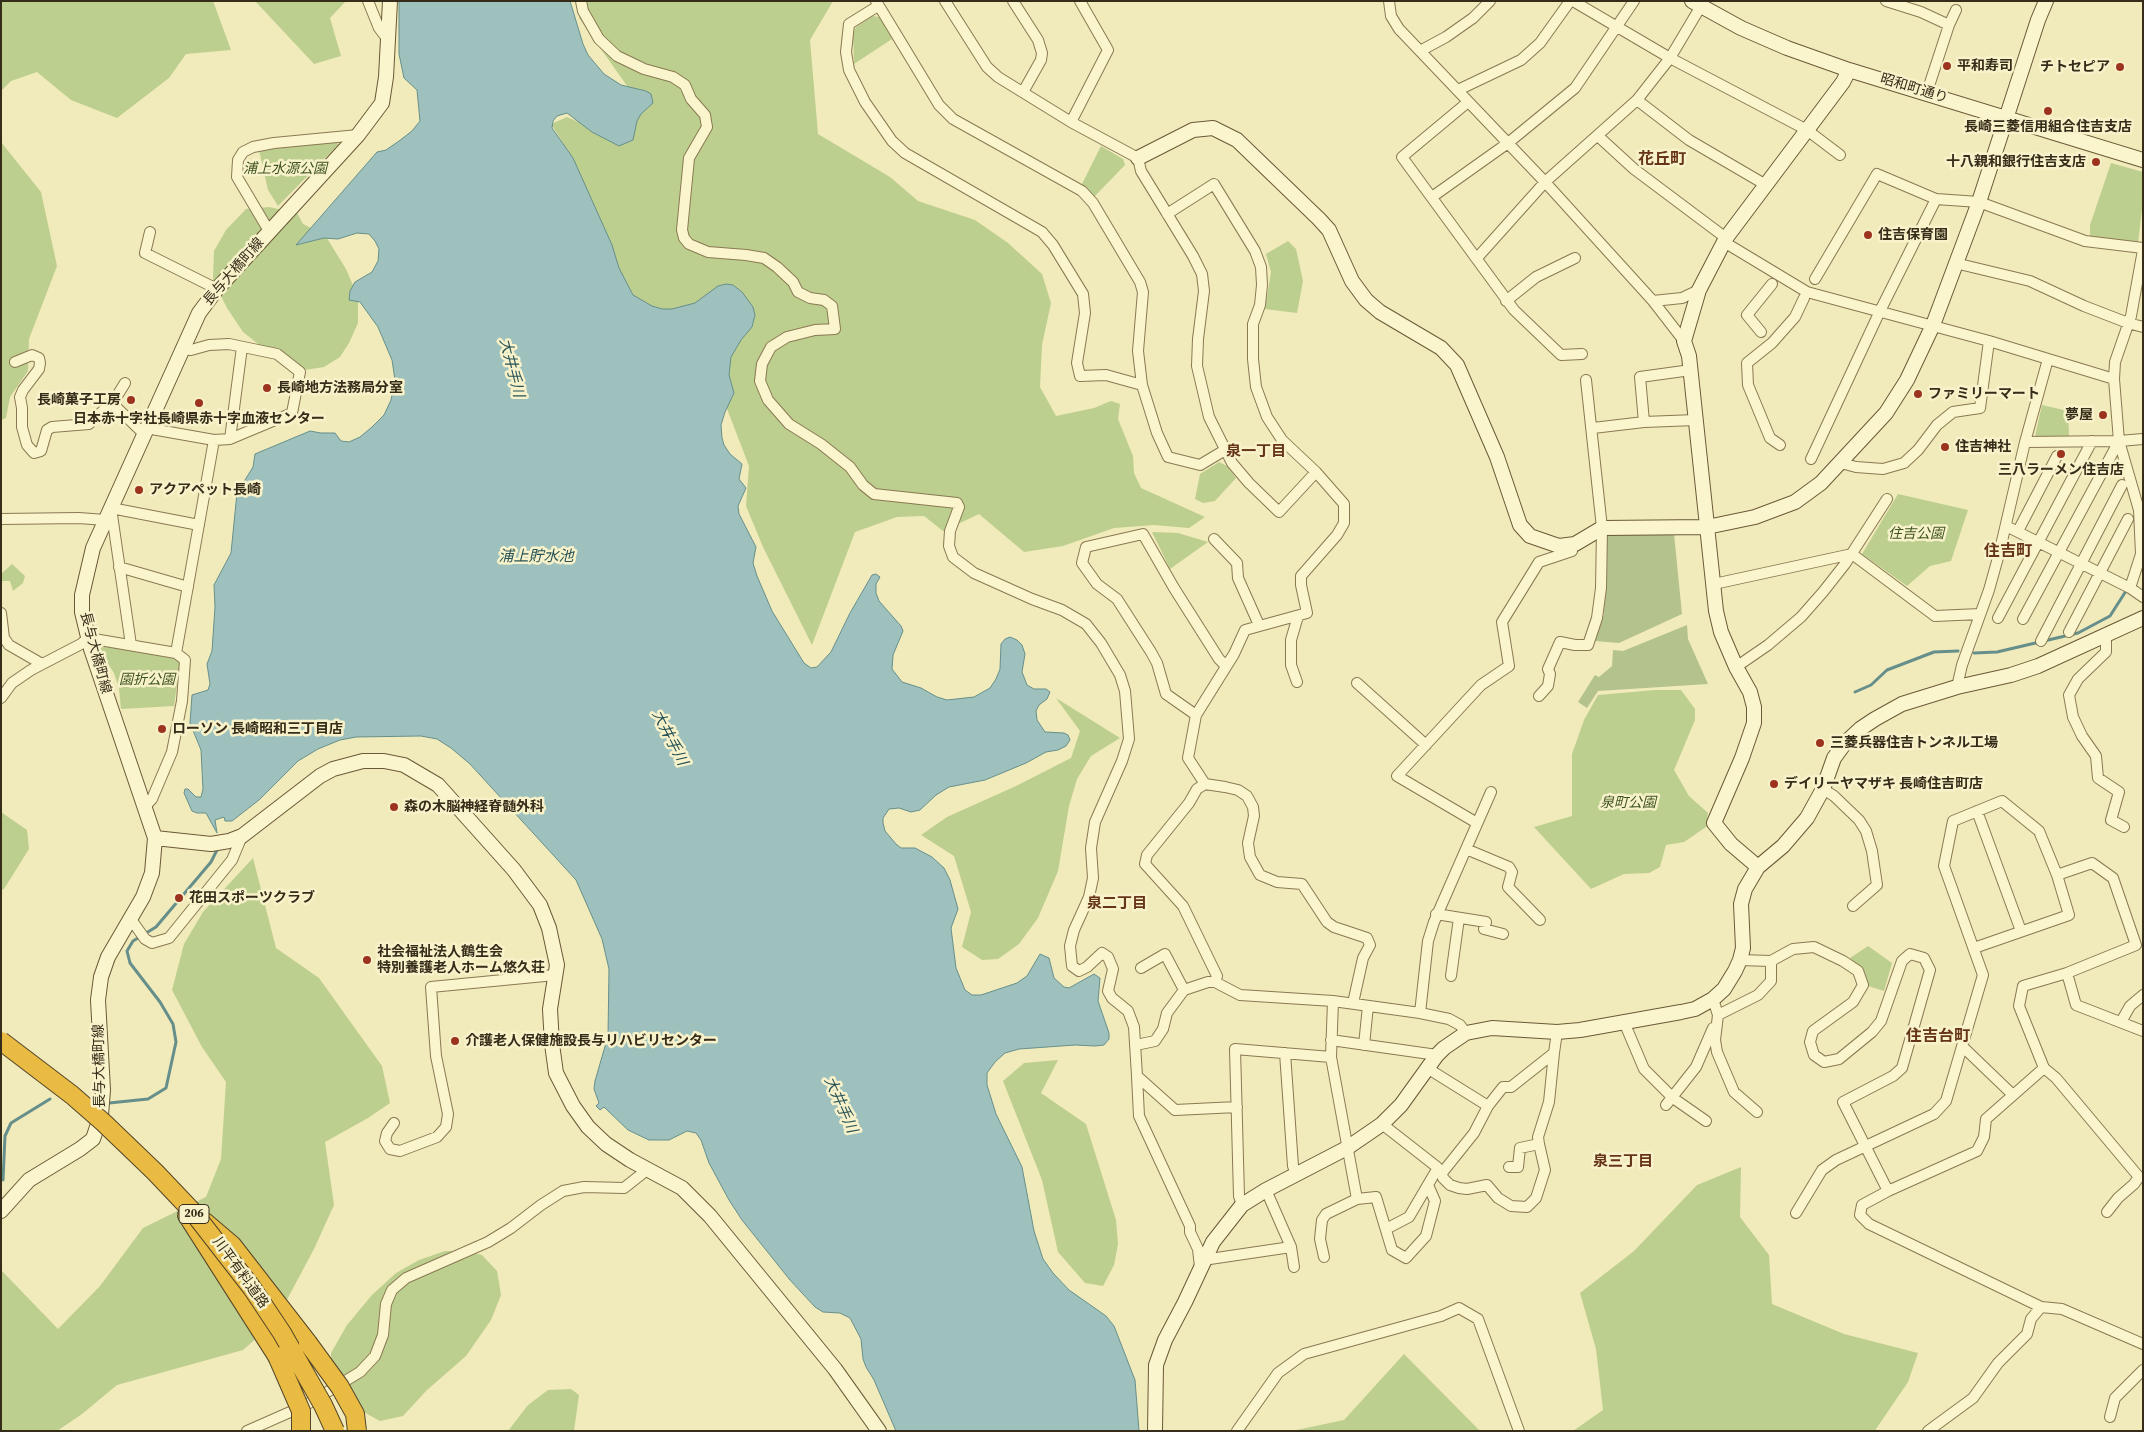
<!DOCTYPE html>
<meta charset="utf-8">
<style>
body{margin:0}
#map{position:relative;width:2144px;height:1432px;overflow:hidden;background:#f1eaba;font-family:"Source Serif 4",serif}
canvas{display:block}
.frame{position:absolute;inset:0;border:2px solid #362c1a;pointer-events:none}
</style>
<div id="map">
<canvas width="2144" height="1432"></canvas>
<div class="frame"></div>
</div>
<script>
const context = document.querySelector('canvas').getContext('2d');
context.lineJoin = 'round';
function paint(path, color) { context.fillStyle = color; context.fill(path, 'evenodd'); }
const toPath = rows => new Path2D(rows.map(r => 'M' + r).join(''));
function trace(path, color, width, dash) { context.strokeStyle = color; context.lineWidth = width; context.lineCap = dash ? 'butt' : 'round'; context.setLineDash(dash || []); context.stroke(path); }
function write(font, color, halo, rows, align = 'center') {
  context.font = font + ' "Source Serif 4","Noto Sans JP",serif'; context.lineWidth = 5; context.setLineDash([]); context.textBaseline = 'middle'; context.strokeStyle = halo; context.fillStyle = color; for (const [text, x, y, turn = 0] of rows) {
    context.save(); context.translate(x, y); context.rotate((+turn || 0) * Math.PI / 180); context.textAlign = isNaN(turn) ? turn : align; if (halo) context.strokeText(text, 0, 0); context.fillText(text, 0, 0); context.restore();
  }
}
paint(toPath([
 [1,1,213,1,231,50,186,54,169,78,117,118,71,100,37,72,11,81,1,91],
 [255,1,346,1,330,18,341,56,314,64],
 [581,1,833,1,810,40,818,134,890,177,918,201,975,220,1008,243,1042,274,1051,303,1042,345,1040,387,1056,416,1094,408,1111,401,1120,404,1118,419,1133,456,1134,473,1141,488,1205,517,1189,528,1154,525,1114,528,1063,546,1024,552,979,514,943,531,924,516,897,517,855,532,812,645,763,547,746,506,749,466,719,388,691,328,627,297,572,157,551,124,567,117,626,142,637,100,579,18],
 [872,16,880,17,892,39,854,64,853,33,856,27],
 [337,140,338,145,278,206,268,190,259,150],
 [1,142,41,192,57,266,29,339,28,371,10,397,6,418,1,420],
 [1101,146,1123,159,1125,165,1094,197,1081,186],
 [2111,163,2143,172,2143,201,2138,243,2090,236,2090,225],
 [269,207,297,213,303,224,325,235,346,269,358,297,358,323,349,343,340,357,324,367,305,370,288,364,263,348,243,332,227,308,213,280,214,251,226,230,246,209],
 [1288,241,1296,249,1303,281,1297,313,1265,309,1271,272,1266,254],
 [2042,405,2068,411,2069,436,2035,436],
 [1219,462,1227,466,1236,478,1215,501,1203,503,1195,499,1200,474],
 [1898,494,1968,510,1951,561,1930,566,1907,586,1862,554],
 [1152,532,1178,533,1208,542,1170,569],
 [12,564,25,576,23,583,13,591,10,581,2,581,2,573],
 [103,646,174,657,180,663,174,706,121,709,119,688,114,673,99,650],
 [1655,690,1681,690,1695,709,1695,720,1674,770,1689,796,1708,813,1706,827,1684,842,1666,845,1660,867,1649,873,1624,874,1591,889,1534,827,1572,816,1572,754,1584,720,1598,695],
 [1056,698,1120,738,1091,756,1077,779,1069,806,1058,871,1038,918,1019,944,998,959,982,960,962,947,971,912,954,856,921,835,947,817,1016,786,1071,758,1080,731],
 [1,812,27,830,29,849,4,889,1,890],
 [253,858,276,948,319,978,382,1066,390,1103,368,1118,325,1142,334,1205,314,1249,275,1322,243,1350,117,1385,82,1414,57,1431,1,1431,1,1270,58,1329,100,1286,143,1228,206,1197,221,1159,226,1082,202,1047,172,990,184,944,203,912],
 [1868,946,1892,963,1884,991,1868,986,1866,976,1860,967,1850,958],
 [1058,1060,1041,1093,1086,1124,1116,1220,1118,1244,1114,1265,1103,1286,1085,1283,1058,1252,1042,1180,1003,1081,1024,1063],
 [1741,1167,1740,1217,1769,1255,1772,1304,1844,1334,1918,1353,1908,1382,1876,1429,1876,1431,1573,1431,1603,1410,1596,1349,1580,1293,1634,1251,1697,1185],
 [445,1251,463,1251,482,1255,497,1271,501,1295,491,1320,466,1356,426,1391,403,1416,380,1421,360,1410,331,1374,331,1353,347,1325,372,1295,396,1273,419,1260],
 [1404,1354,1480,1431,1292,1431,1344,1420],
 [571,1389,579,1395,574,1431,508,1431,528,1405,548,1390]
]), '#bdcf8e');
paint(toPath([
 [1607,534,1674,534,1682,614,1619,643,1595,641,1604,614],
 [1687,625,1688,639,1708,684,1598,691,1587,708,1578,702,1595,675,1599,677,1612,666,1613,650,1623,651]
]), '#b4c38e');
const water = toPath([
 [399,1,570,1,583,44,588,55,604,74,621,85,646,91,651,94,653,103,641,114,637,121,633,140,619,146,592,132,567,113,557,116,553,121,552,128,573,158,612,245,619,268,633,295,652,306,662,309,672,309,695,303,718,286,726,284,733,285,742,292,753,307,755,315,752,327,741,340,731,357,729,375,734,393,725,412,721,425,722,438,724,445,730,454,742,464,739,479,746,488,738,506,739,514,756,547,753,563,757,576,772,611,804,663,811,668,817,667,831,652,850,613,872,575,876,574,880,577,876,584,876,593,879,601,901,626,903,631,893,655,892,669,902,682,921,688,937,697,947,700,974,697,990,688,996,679,1000,669,1001,644,1005,639,1010,637,1017,640,1022,645,1025,654,1022,672,1027,685,1034,689,1046,689,1050,692,1047,699,1039,705,1036,711,1037,720,1045,732,1064,733,1068,735,1070,740,1066,746,1058,750,1046,752,1026,763,985,780,949,787,936,795,920,810,911,812,899,808,889,809,883,818,883,823,885,831,896,844,901,848,915,848,932,857,944,868,950,880,958,909,951,928,956,968,965,990,972,995,981,995,1017,983,1027,976,1040,954,1049,958,1054,978,1064,987,1069,988,1094,974,1100,978,1098,1001,1109,1033,1109,1039,1104,1045,1095,1046,1075,1045,1019,1049,1005,1053,995,1062,987,1073,987,1085,996,1114,1022,1167,1034,1231,1043,1259,1053,1273,1069,1290,1106,1316,1114,1326,1135,1380,1139,1431,896,1431,874,1380,866,1367,863,1359,861,1339,850,1318,840,1313,823,1312,815,1307,790,1280,742,1220,729,1200,709,1163,701,1140,696,1133,687,1131,669,1140,649,1140,628,1130,604,1107,600,1110,596,1106,599,1103,594,1089,595,1081,608,1036,609,969,602,939,576,880,470,764,451,748,437,739,421,736,356,737,340,740,318,749,298,761,259,800,232,821,225,821,224,817,215,820,217,833,206,813,197,813,192,811,184,793,185,789,188,789,196,797,201,797,203,789,201,750,190,723,192,695,208,690,210,684,207,664,212,651,215,607,214,585,231,553,237,493,253,467,255,454,310,431,321,433,335,433,341,441,349,442,360,437,372,427,384,415,391,400,395,380,392,360,378,327,360,302,349,300,350,291,355,282,372,272,378,261,379,249,375,241,369,234,357,233,338,239,324,238,296,245,377,152,386,150,399,141,412,131,420,121,417,90,404,78,399,54,399,1]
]);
paint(water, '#9fc1bd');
trace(water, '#668f8b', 1);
trace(toPath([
 [1974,653,1997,652,2078,633,2110,616,2126,591],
 [1855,692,1871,685,1887,670,1934,652,1958,651],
 [109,1103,148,1099,166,1088,176,1042,173,1024,160,1002,130,963,127,951,133,941,156,927,211,862,218,848],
 [3,1180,5,1136,11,1123,50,1099]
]), '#668f8b', 3);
const street = toPath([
 [368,1,379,28,388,40],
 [581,1,583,11,599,39,617,56,644,69,673,77,685,85,691,99,705,115,707,127,689,158,682,230,684,238,689,244,708,252,746,255,764,258,777,267,793,282,798,292,810,298,824,300,832,306,835,329,815,330,787,337,771,347,762,364,760,381,768,400,789,424,821,444,850,467,863,485,874,494,957,503,959,507,950,531,949,546,953,557,974,573,1032,599,1062,610,1086,624,1101,643,1120,675,1125,691,1129,739,1122,761,1095,822,1091,848,1093,878,1089,897,1074,930,1070,946,1072,966,1079,971,1087,967,1102,953,1108,957,1113,969,1108,991,1112,998,1128,1011,1134,1027,1137,1076],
 [876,1,939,105,953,119,1082,191,1093,203,1140,282,1143,292,1138,351,1142,385,1157,433,1168,457,1200,465,1225,450],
 [945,1,987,67,998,77,1071,122,1138,158,1141,171,1193,256,1202,274,1204,291,1198,339,1197,366,1209,417,1232,463,1249,483,1279,512,1316,472],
 [1013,1,1038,40,1042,53,1041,60,1023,92],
 [1389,1,1391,16,1399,29,1545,182,1653,301,1684,341],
 [1573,1,1670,58,1807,130,1840,155],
 [1886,1,1921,12,1949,25],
 [878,6,849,24,846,52,849,70,865,102,892,141,905,153,1042,232,1053,245,1083,294,1085,313,1077,363,1080,376,1106,375,1142,385],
 [1420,51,1446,37,1473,18,1490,1],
 [1458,90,1521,60,1540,43,1570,1],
 [1927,92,1949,25,1956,10],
 [1637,100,1689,140,1766,185],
 [1468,102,1402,157,1514,310,1561,355,1582,354],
 [1071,122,1108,50,1080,1],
 [1598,136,1634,169,1726,238],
 [1432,197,1508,143,1575,88,1634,1],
 [1936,199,1979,202,2085,241,2143,248],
 [1167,214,1214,184,1255,251,1261,267,1262,285,1260,305,1253,324,1253,359,1256,387,1267,417,1282,440,1316,472,1344,504,1344,523,1337,535,1301,576,1301,585,1307,613,1245,630,1234,654,1196,715,1188,758,1205,784],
 [269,231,237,177,238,160,243,152,253,147,274,143,358,135],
 [150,232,145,253,217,289],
 [1724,242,1807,292,1989,341,2114,379],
 [1477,258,1545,182,1637,100,1670,58,1704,1],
 [1955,263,2030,281,2084,306,2128,323,2143,327],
 [1506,301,1536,277,1575,258],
 [1653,301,1682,298,1699,290],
 [1761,332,1747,315,1772,284],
 [15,362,32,355,39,358,40,363,39,369,23,390,20,397,22,408,22,427,27,445,34,453,41,451,47,430,52,427,89,424,110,404,114,405,144,434],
 [112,404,125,383],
 [1644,422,1640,377,1691,370],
 [146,428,214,440,230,439,292,413,300,372,277,354,229,344,209,345,191,350,182,349],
 [1593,428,1644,422,1696,420],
 [230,439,242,347],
 [2025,442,2119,441,2143,439],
 [1780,445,1770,438,1748,385,1747,363,1772,343,1795,317,1804,298],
 [1811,459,1880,311,1936,199,1877,174,1815,279],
 [1841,463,1856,467,1883,469,1904,463,1918,450,1937,425,1953,412,1980,408,1989,341],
 [1,519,79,518,105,520],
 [2006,526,2130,588,2143,597],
 [2018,531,2057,456],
 [1214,539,1237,563,1238,578,1259,625],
 [119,567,188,587],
 [1714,584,1852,554,1935,616,1980,614],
 [2130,588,2141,554,2139,510,2119,441,2114,379,2115,362,2131,316,2143,250],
 [1,613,4,638,9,645,42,664],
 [1998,618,2092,441],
 [2023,619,2119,441],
 [2069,632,2128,519],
 [2106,636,2106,652,2078,679,2069,695,2073,717,2082,736,2096,756,2098,778,2119,792,2111,820,2124,827],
 [2041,641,2122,485],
 [131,645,111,508,199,525],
 [1736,667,1768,645,1801,617,1823,592,1845,564,1887,499],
 [1297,682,1291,665,1291,640,1298,616],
 [1357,683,1426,745],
 [1957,687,1962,665,1989,590,1999,554,2025,442,2048,359],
 [1539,696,1548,686,1550,674,1548,669,1560,642,1575,645,1588,645,1597,618,1601,588,1602,528,1586,380],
 [1,698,12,683,31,670,81,644,88,638,176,653,214,440],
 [1196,715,1166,694,1157,663,1151,652,1117,599,1097,584,1082,563,1086,547,1143,534,1174,588,1219,659,1226,666],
 [1823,789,1834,796,1859,820,1866,831,1872,851,1877,885,1853,906],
 [144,808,152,799,172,752,182,701,185,660,176,653],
 [1977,811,2021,931],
 [1477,823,1397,776,1481,685,1509,666,1502,622,1539,562,1572,551],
 [1466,849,1509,867,1512,872,1508,887,1540,920],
 [1436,914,1486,922,1484,929,1503,934],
 [130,918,145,939,152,943,169,938,232,860,242,836],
 [1740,960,1771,961,1793,949,1814,947,1843,961,1858,971,1863,985,1853,1002,1813,1031,1810,1042,1814,1055,1824,1062,1839,1059,1872,1032,1881,1021,1902,961,1910,954,1924,958,1930,970,1902,1068,1893,1076,1843,1102,1888,1191,1977,1151,1984,1137,1986,1119,2044,1068,2056,1078,2139,1177,2134,1184,2118,1198,2107,1212],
 [1141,968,1165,954,1184,990],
 [2067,973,2076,1005,2143,1031],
 [1451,976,1459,918],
 [1713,999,1718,1015,1758,995,1771,981,1771,961],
 [1333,1001,1331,1057,1357,1199,1376,1197,1392,1250,1406,1258,1426,1236,1435,1201,1428,1185],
 [1353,1003,1363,958,1370,945,1367,938,1334,927,1327,922,1302,884,1277,882,1260,875,1250,857,1248,843,1254,816,1253,807,1247,796,1238,790,1225,787,1205,784,1197,789,1189,803,1147,855,1145,864,1183,906,1217,976,1215,982,1240,995,1333,1001,1420,1013,1449,1019,1460,1025,1466,1033],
 [1420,1013,1428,941,1434,922,1491,792],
 [1718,1015,1715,1040,1717,1052,1734,1092,1757,1112],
 [1624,1022,1644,1069,1673,1098,1706,1121],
 [2121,1022,2130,1006,2143,995],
 [1331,1040,1437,1055],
 [1136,1045,1155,1041,1163,1029,1167,1013,1184,990,1208,982,1215,982],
 [1364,1045,1368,1006],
 [1962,1046,2013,1095],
 [1285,1053,1293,1166,1296,1174],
 [1427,1068,1488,1106],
 [2044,1068,2019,1006,2023,986,2067,973,2136,945,2113,878,2092,863,2057,875],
 [1666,1105,1696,1067,1713,1028],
 [394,1123,387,1133,385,1141,390,1149,400,1151,437,1137,446,1127,448,1114,436,1056,431,987,555,975],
 [1382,1124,1437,1167,1442,1173,1474,1133,1488,1106,1503,1087,1511,1087,1554,1053,1557,1032],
 [1509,1167,1518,1167,1520,1148,1539,1144,1538,1137,1549,1102,1554,1053],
 [1266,1190,1291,1247,1294,1267],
 [1888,1191,1862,1205,1860,1215,1869,1224,2041,1307,2062,1309,2143,1344],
 [1242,1205,1239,1196,1235,1049,1331,1057],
 [1796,1213,1822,1170,1836,1160,1934,1114,1946,1101,1983,975,1944,866,1953,821,2002,801,2039,831,2057,875,2069,915,1974,948],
 [1386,1229,1409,1217,1436,1171,1442,1173,1443,1178,1450,1185,1459,1188,1467,1189,1487,1185,1498,1198,1511,1206,1527,1207,1536,1198,1545,1170,1539,1144],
 [1324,1257,1320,1239,1322,1220,1326,1214,1357,1199],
 [1203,1260,1291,1247],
 [1200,1267,1198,1249,1190,1232,1190,1226,1139,1116,1137,1076,1175,1110,1237,1107],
 [2110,1417,2115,1398,2143,1370],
 [247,1431,306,1405,360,1372,375,1356,383,1335,386,1304,392,1290,406,1278,488,1242,511,1228,541,1205,563,1191,584,1187,624,1188,648,1169],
 [1237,1431,1278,1373,1304,1354,1441,1316,1459,1308,1478,1319,1519,1431],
 [1928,1431,1973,1398,1998,1363,2027,1334,2031,1319,2041,1307]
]);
const secondary = toPath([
 [1692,1,1741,28,1787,48,1849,70,2143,160],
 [1138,158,1193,130,1213,128,1237,140,1319,219,1329,230,1352,281,1366,300,1380,312,1441,348,1457,365,1497,457,1520,525,1530,536,1559,546,1575,544,1602,528,1707,527,1755,517,1795,502,1821,483,1886,413,1907,380,1933,325,1979,202,2038,20,2046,1],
 [155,838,211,844,229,841,242,836,320,776,333,769,363,761,384,761,404,765,438,785,514,870,540,905,549,928,557,965,550,1009,552,1044,556,1073,573,1106,588,1127,606,1144,630,1160,682,1188,710,1216,835,1369,879,1431],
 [1758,867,1731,844,1714,823,1742,758,1754,723,1754,707,1750,692,1736,667,1721,632,1716,611,1689,356,1684,341,1699,290,1726,238,1843,82,1849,70],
 [1,1211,29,1180,80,1149,93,1139,101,1115,103,1090,98,1000,101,977,108,957,143,897,152,873,155,838,91,649,82,612,82,595,93,548,199,313,217,289,358,135,382,103,386,77,390,1],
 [1155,1431,1156,1365,1165,1340,1185,1302,1213,1242,1242,1205,1266,1190,1347,1148,1382,1124,1401,1105,1437,1055,1444,1048,1466,1033,1492,1028,1557,1032,1580,1030,1681,1012,1695,1009,1713,999,1724,989,1735,971,1740,960,1743,948,1741,904,1745,889,1758,867,1783,846,1807,818,1823,789,1834,758,1845,743,1860,729,1875,719,1902,704,1957,687,2011,675,2038,666,2143,618]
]);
const highway = toPath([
 [187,1215,277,1356],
 [205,1222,232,1245,308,1343]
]);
trace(street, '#897953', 12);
trace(secondary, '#6a5937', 16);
trace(highway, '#554528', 20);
trace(street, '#fbf5cd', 10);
trace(secondary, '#fbf5cd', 14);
trace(highway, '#e9bb42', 18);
const highwayBridge = toPath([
 [1,1041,72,1095,104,1123,155,1172,193,1212,252,1288,282,1333,323,1405,335,1431],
 [308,1343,340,1387,355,1414,357,1431],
 [277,1356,301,1411,301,1431]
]);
trace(highwayBridge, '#554528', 20, []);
trace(highwayBridge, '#e9bb42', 18);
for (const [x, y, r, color] of [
 [1947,66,5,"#9c331f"],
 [2120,67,5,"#9c331f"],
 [2048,111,5,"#9c331f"],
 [2096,162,5,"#9c331f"],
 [1868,235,5,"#9c331f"],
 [267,388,5,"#9c331f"],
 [1918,394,5,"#9c331f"],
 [131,400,5,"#9c331f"],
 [199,403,5,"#9c331f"],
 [2103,415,5,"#9c331f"],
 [1945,447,5,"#9c331f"],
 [2061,454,5,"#9c331f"],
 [139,490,5,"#9c331f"],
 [162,729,5,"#9c331f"],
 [1820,743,5,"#9c331f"],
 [1774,784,5,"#9c331f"],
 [394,807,5,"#9c331f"],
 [179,898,5,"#9c331f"],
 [367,960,5,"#9c331f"],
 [455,1041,5,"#9c331f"]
]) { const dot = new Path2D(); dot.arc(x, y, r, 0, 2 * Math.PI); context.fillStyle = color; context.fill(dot); trace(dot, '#f8f2ca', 2); }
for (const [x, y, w] of [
 [194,1214,30]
]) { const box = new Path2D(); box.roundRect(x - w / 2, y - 9.5, w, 19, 4); context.fillStyle = '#f8f2ca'; context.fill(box); trace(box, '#362c1a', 1); }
write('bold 12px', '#362c1a', null, [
 ["206",194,1214]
]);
write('bold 14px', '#362c1a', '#f8f2ca', [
 ["平和寿司",1957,66],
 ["チトセピア",2110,67,"right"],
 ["長崎三菱信用組合住吉支店",2048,127,"center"],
 ["十八親和銀行住吉支店",2086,162,"right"],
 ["住吉保育園",1878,235],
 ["長崎地方法務局分室",277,388],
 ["ファミリーマート",1928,394],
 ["長崎菓子工房",121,400,"right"],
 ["夢屋",2093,415,"right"],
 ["日本赤十字社長崎県赤十字血液センター",199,419,"center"],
 ["住吉神社",1955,447],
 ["三八ラーメン住吉店",2061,470,"center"],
 ["アクアペット長崎",149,490],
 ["ローソン 長崎昭和三丁目店",172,729],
 ["三菱兵器住吉トンネル工場",1830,743],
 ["デイリーヤマザキ 長崎住吉町店",1784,784],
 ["森の木脳神経脊髄外科",404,807],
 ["花田スポーツクラブ",189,898],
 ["社会福祉法人鶴生会",377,952],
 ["特別養護老人ホーム悠久荘",377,968],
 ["介護老人保健施設長与リハビリセンター",465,1041]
], 'left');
write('14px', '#362c1a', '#f8f2ca', [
 ["昭和町通り",1914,89,17],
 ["長与大橋町線",234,272,-49],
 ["長与大橋町線",95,653,75],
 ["長与大橋町線",100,1066,-91],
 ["川平有料道路",240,1273,54]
]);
write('italic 14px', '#3e541e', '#f8f2ca', [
 ["浦上水源公園",285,169],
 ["住吉公園",1916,534],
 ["園折公園",147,680],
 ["泉町公園",1628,803]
]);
write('italic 15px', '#275358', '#f8f2ca', [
 ["大井手川",511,368,76],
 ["浦上貯水池",536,557],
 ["大井手川",669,738,63],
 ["大井手川",840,1105,66]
]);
write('bold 15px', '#663416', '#f8f2ca', [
 ["泉一丁目",1256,452],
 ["泉二丁目",1117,904],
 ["泉三丁目",1623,1162]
]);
write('bold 16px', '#663416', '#f8f2ca', [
 ["花丘町",1662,160],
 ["住吉町",2008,552],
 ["住吉台町",1938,1037]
]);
</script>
